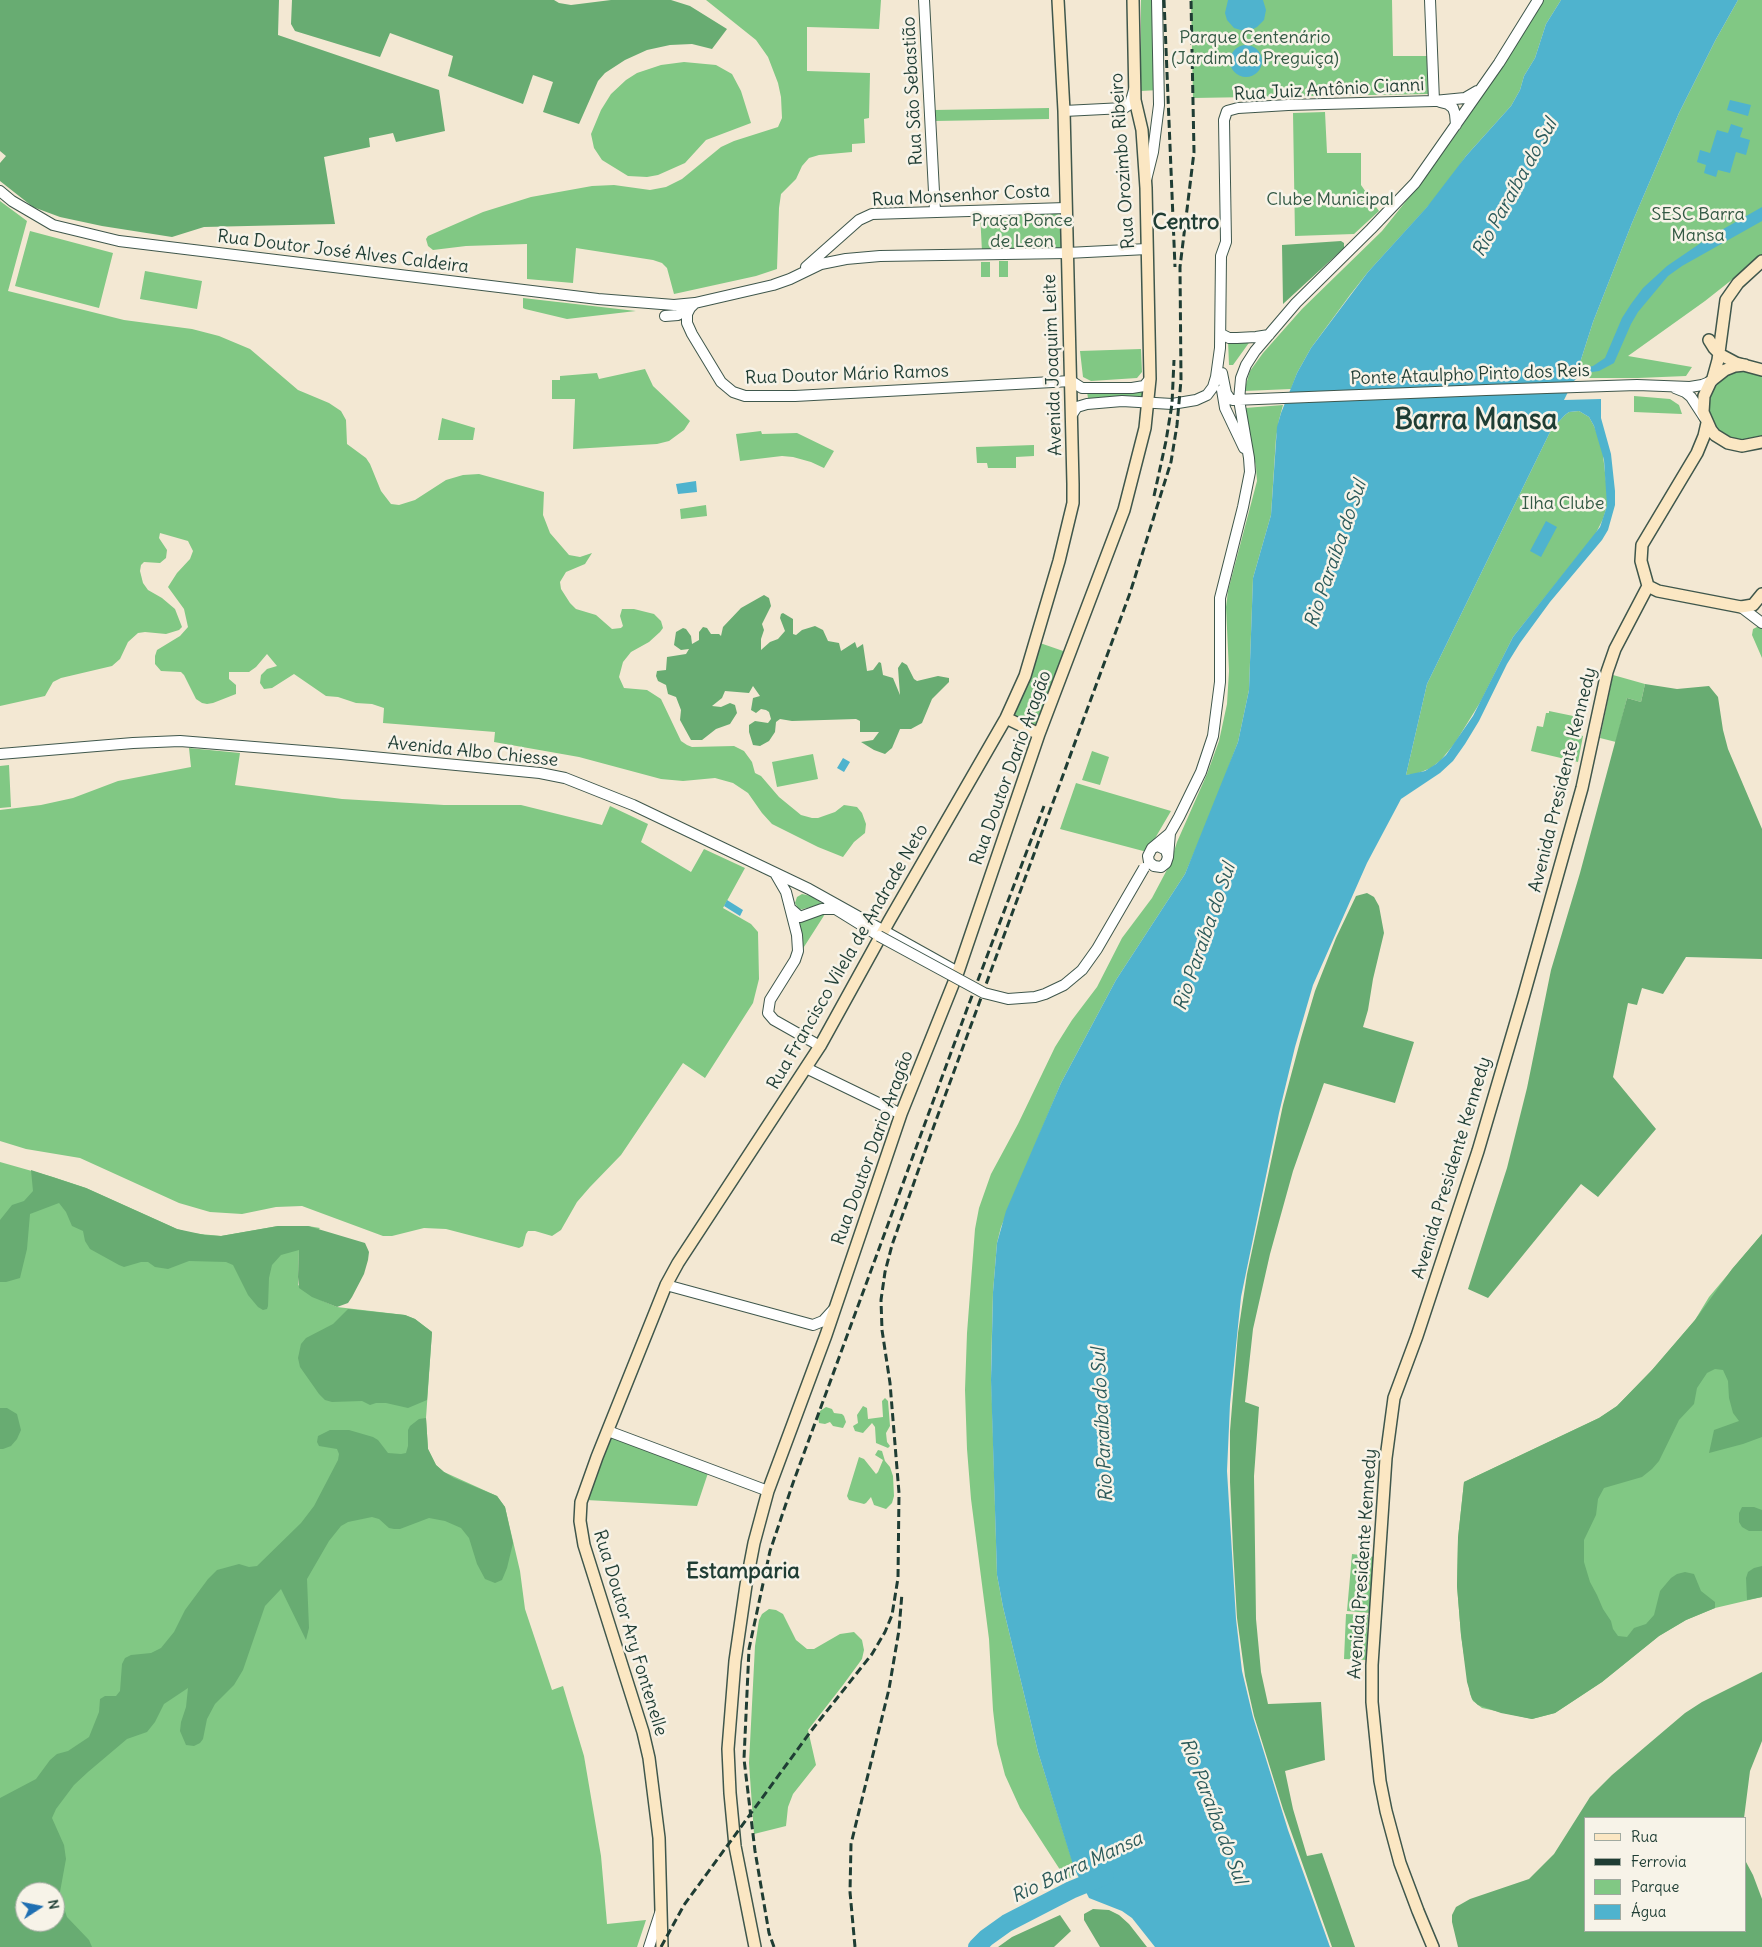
<!DOCTYPE html>
<meta charset="utf-8">
<style>
body{margin:0}
#map{position:relative;width:1762px;height:1947px;overflow:hidden;background:#f3e8d3;font-family:Delius,sans-serif}
canvas{display:block}
.legend{position:absolute;left:1584px;top:1817px;width:162px;height:115px;box-sizing:border-box;background:#f7f3e8;border:1px solid #a1aaa0;margin:0;padding:6px 9px;list-style:none;font-size:15px;color:#1f3d34}
.legend li{display:flex;align-items:center;gap:10px;height:25px}
.legend b{width:25px;border:1px solid #a1aaa0}
.north{position:absolute;left:15px;top:1882px;width:50px;height:50px;box-sizing:border-box;background:#f7f3e8;border:1px solid #a1aaa0;border-radius:50%;rotate:79deg;font-size:14px;font-weight:700;line-height:20px;text-align:center;color:#1f3d34}
.north::after{content:'';display:block;margin:auto;width:18px;height:22px;background:#1f6fb2;clip-path:polygon(50% 0,100% 100%,50% 72%,0 100%)}
</style>
<div id="map">
<canvas width="1762" height="1947"></canvas>
<ul class="legend">
<li><b style="height:6px;background:#fbe7c3"></b>Rua</li>
<li><b style="height:6px;background:#1f3d34"></b>Ferrovia</li>
<li><b style="height:14px;background:#81c884"></b>Parque</li>
<li><b style="height:14px;background:#4fb3ce"></b>Água</li>
</ul>
<div class="north">N</div>
</div>
<script>
const context = document.querySelector('canvas').getContext('2d');
context.lineJoin = 'round';
function paint(path, color) { context.fillStyle = color; context.fill(path, 'evenodd'); }
const toPath = rows => new Path2D(rows.map(r => 'M' + r).join(''));
function trace(path, color, width, dash) { context.strokeStyle = color; context.lineWidth = width; context.lineCap = dash ? 'butt' : 'round'; context.setLineDash(dash || []); context.stroke(path); }
function write(font, color, halo, rows, align = 'center') {
  context.font = font + ' Delius,sans-serif'; context.lineWidth = 5; context.setLineDash([]); context.textBaseline = 'middle'; context.strokeStyle = halo; context.fillStyle = color; for (const [text, x, y, turn = 0] of rows) {
    context.save(); context.translate(x, y); context.rotate((+turn || 0) * Math.PI / 180); context.textAlign = isNaN(turn) ? turn : align; if (halo) context.strokeText(text, 0, 0); context.fillText(text, 0, 0); context.restore();
  }
}
paint(toPath([
 [706,0,881,0,879,29,807,27,807,71,870,73,869,118,864,119,865,143,852,144,852,152,819,155,809,158,802,166,796,179,781,194,779,208,777,269,756,276,674,294,667,268,662,263,653,260,576,248,573,283,527,279,527,244,466,246,433,250,428,246,426,239,428,236,483,212,531,197,592,186,614,185,650,190,666,187,682,179,721,147,734,141,778,127,782,118,781,97,778,83,768,57,756,40],
 [1141,0,1158,0,1159,90,1141,91],
 [1191,0,1392,0,1393,56,1429,56,1429,94,1193,98],
 [1544,0,1561,0,1546,24,1535,58,1524,76,1520,90,1511,106,1466,156,1442,191,1368,272,1350,295,1311,348,1297,373,1291,389,1244,391,1250,371,1263,353,1302,309,1382,231,1427,175,1460,129],
 [1738,0,1762,0,1762,256,1705,301,1628,356,1692,367,1686,376,1638,378,1577,378,1578,369,1593,322,1632,223,1679,113,1715,41],
 [684,62,716,65,732,74,741,91,751,123,706,140,685,163,658,175,647,177,628,176,602,160,594,148,591,134,601,110,611,94,626,80,637,73,661,65],
 [1049,108,1049,119,935,121,934,110],
 [1325,112,1327,153,1361,153,1361,185,1379,211,1354,234,1295,236,1293,113],
 [0,201,27,221,8,291,124,320,192,329,219,336,250,349,298,390,329,403,341,411,346,420,347,444,366,458,370,464,381,491,391,504,399,505,415,500,446,480,463,475,479,474,544,492,543,515,550,533,569,555,580,557,592,553,585,564,566,572,560,582,561,589,570,603,576,609,596,615,612,629,621,628,623,626,620,616,622,609,634,609,654,614,661,621,663,628,660,632,649,642,631,652,623,662,619,677,624,688,647,690,661,699,681,741,687,745,692,747,734,746,744,751,752,762,755,773,761,776,779,797,801,815,812,818,818,818,835,812,844,805,857,807,862,813,866,824,865,833,854,842,843,857,818,847,772,824,762,813,748,793,733,783,715,778,683,781,661,779,579,757,494,742,495,732,383,723,384,708,372,704,356,703,338,697,326,696,294,674,272,688,264,689,260,683,261,675,267,669,277,666,267,654,256,667,249,672,229,672,229,679,236,685,236,694,213,703,207,704,202,703,196,699,184,675,181,672,161,671,155,664,155,656,157,650,180,636,188,627,184,609,168,587,177,573,190,559,193,551,188,541,160,533,159,538,167,550,166,558,160,563,144,562,141,565,140,571,143,583,148,590,162,598,175,609,182,627,179,630,166,634,145,632,138,633,128,642,120,659,112,666,61,678,53,682,45,696,0,706],
 [1064,210,1064,251,982,252,980,212],
 [30,231,113,253,99,308,15,286],
 [999,261,1008,261,1008,277,999,277],
 [981,262,990,262,990,277,981,277],
 [145,271,202,281,197,309,140,299],
 [523,298,636,311,567,319,525,309,523,308],
 [1228,340,1251,340,1233,365,1229,365],
 [1141,349,1142,372,1137,378,1091,381,1083,377,1080,351],
 [645,369,653,386,690,421,684,430,669,441,657,444,573,449,575,399,552,399,552,380,560,380,560,376,597,373,599,379],
 [1735,370,1755,371,1762,374,1762,437,1755,441,1735,441,1718,432,1709,415,1707,402,1714,384],
 [1144,390,1144,397,1088,398,1087,392],
 [1634,396,1670,399,1679,405,1682,414,1634,412],
 [1283,405,1279,420,1276,438,1271,515,1253,578,1249,690,1238,742,1214,806,1185,874,1116,980,1061,1083,1001,1227,997,1243,993,1292,991,1370,997,1575,1003,1607,1038,1752,1073,1863,1074,1868,1072,1877,1066,1879,1020,1808,1005,1775,997,1744,993,1710,989,1639,971,1499,967,1449,965,1390,967,1333,975,1229,979,1208,991,1174,1018,1124,1055,1047,1072,1020,1097,987,1122,938,1152,898,1170,864,1177,842,1207,774,1219,741,1227,704,1229,671,1226,607,1228,591,1257,481,1256,467,1245,408],
 [1579,411,1589,417,1594,426,1602,446,1607,490,1607,506,1603,519,1595,535,1513,637,1481,701,1455,743,1441,760,1431,768,1416,774,1406,775,1427,684,1551,430,1565,415,1569,412],
 [442,418,475,428,473,440,438,440],
 [761,431,762,434,797,433,834,451,824,468,811,462,793,457,782,456,740,461,736,434],
 [1034,445,1034,456,1016,457,1016,468,988,468,987,463,977,463,976,447],
 [706,505,707,516,681,519,680,509],
 [1759,626,1762,627,1762,658,1752,635,1753,629],
 [1040,643,1066,652,1040,729,1010,717],
 [1613,675,1645,684,1641,702,1627,698,1616,742,1600,738],
 [1549,711,1583,718,1580,735,1583,736,1578,762,1531,751,1537,726,1543,727,1546,713,1549,713],
 [189,748,240,753,235,785,342,799,444,805,521,805,602,825,610,806,648,824,641,842,691,872,704,849,745,868,723,908,751,924,758,932,759,979,753,1003,705,1078,683,1063,621,1155,590,1187,577,1202,561,1230,552,1236,535,1231,528,1231,526,1234,523,1246,519,1248,446,1229,424,1228,392,1236,383,1236,302,1206,276,1207,242,1214,210,1212,179,1203,80,1158,26,1149,0,1141,0,810,41,805,73,798,118,781,191,767],
 [1092,751,1109,757,1100,785,1082,780],
 [813,754,818,779,777,787,772,762],
 [9,765,11,807,0,808,0,766],
 [1076,783,1171,811,1147,852,1060,829],
 [802,894,811,896,823,904,799,910,795,903,797,897],
 [817,914,825,914,802,950,797,920],
 [0,1162,53,1177,86,1188,177,1229,190,1233,221,1236,278,1226,308,1226,320,1228,299,1250,298,1285,323,1301,337,1307,405,1315,415,1319,432,1332,426,1418,428,1449,436,1465,444,1472,497,1496,505,1507,520,1571,525,1609,552,1690,563,1686,584,1756,601,1856,607,1924,646,1920,637,1947,0,1947],
 [25,1892,55,1892,55,1922,25,1922],
 [1762,1234,1762,1597,1715,1608,1686,1620,1659,1636,1602,1682,1555,1713,1532,1719,1482,1708,1473,1701,1470,1694,1461,1635,1457,1586,1458,1538,1464,1482,1599,1418,1617,1406,1652,1370,1695,1320,1709,1297],
 [885,1398,888,1401,890,1426,886,1433,887,1442,890,1446,888,1448,876,1443,875,1427,872,1423,863,1433,855,1431,853,1426,858,1423,857,1415,863,1406,867,1408,868,1419,883,1417,882,1401],
 [826,1407,832,1409,834,1413,842,1414,844,1416,846,1422,843,1428,833,1426,830,1422,825,1424,819,1423,818,1417,820,1411],
 [612,1435,708,1473,697,1506,586,1500],
 [878,1450,882,1451,885,1461,890,1467,893,1476,894,1496,892,1503,886,1509,874,1505,871,1497,866,1503,864,1504,849,1500,847,1496,859,1457,864,1459,876,1474,878,1472,883,1460,875,1455],
 [1352,1554,1375,1557,1370,1613,1347,1611],
 [769,1609,776,1610,783,1614,796,1640,807,1649,814,1649,840,1634,854,1632,862,1640,864,1650,862,1659,843,1685,808,1730,816,1765,793,1794,788,1807,786,1826,754,1834,749,1763,755,1646,759,1620,762,1614],
 [1346,1614,1368,1615,1366,1660,1344,1659]
]), '#81c884');
paint(toPath([
 [0,0,279,0,278,35,439,90,445,131,396,142,393,133,369,138,370,147,324,157,335,224,204,227,172,237,102,226,60,217,33,207,0,181,0,163,6,156,0,151],
 [292,0,554,0,559,3,571,5,611,0,671,0,690,6,727,29,712,49,692,44,670,45,647,50,625,60,605,73,598,81,579,124,543,112,553,82,533,75,523,104,448,76,453,56,390,33,380,57,295,31,291,24],
 [1341,241,1344,243,1344,248,1283,304,1282,245],
 [764,595,769,598,771,606,762,624,764,630,761,639,761,650,770,642,778,639,785,631,780,618,781,614,783,613,793,619,793,634,796,635,802,630,815,626,823,630,828,641,839,643,841,651,855,642,857,648,863,644,867,671,873,670,879,662,881,663,883,675,893,678,900,695,898,668,902,662,907,665,914,679,917,681,938,676,949,678,949,682,932,699,922,723,911,729,900,729,892,748,885,754,874,750,861,742,873,740,879,732,860,732,860,721,856,719,792,721,780,719,776,722,775,732,769,741,760,746,753,745,749,732,749,725,755,721,768,723,771,719,769,712,766,710,761,709,756,713,751,710,753,698,760,696,753,686,749,693,725,691,722,698,712,706,721,707,730,703,735,705,737,713,730,724,716,729,702,740,691,740,680,720,681,710,676,697,668,694,666,685,658,681,656,676,657,671,666,670,667,657,686,654,689,649,681,650,674,645,676,632,683,628,686,629,691,636,692,644,699,640,699,632,703,627,707,628,711,634,719,634,721,636,723,627,741,608],
 [1645,684,1677,689,1709,686,1718,697,1723,730,1728,749,1762,829,1762,959,1686,957,1663,994,1642,988,1637,1005,1628,1003,1613,1077,1656,1129,1598,1197,1581,1184,1488,1298,1468,1289,1507,1168,1527,1088,1551,970,1580,873,1627,698,1641,702],
 [1367,893,1374,897,1379,906,1384,933,1373,979,1368,1010,1363,1027,1414,1042,1395,1103,1324,1083,1293,1171,1270,1254,1253,1329,1245,1402,1259,1407,1254,1476,1256,1619,1261,1672,1268,1704,1321,1702,1325,1760,1285,1771,1293,1809,1307,1856,1322,1853,1355,1947,1332,1947,1283,1809,1254,1716,1245,1676,1237,1618,1233,1549,1230,1482,1230,1431,1238,1333,1247,1274,1283,1105,1301,1038,1315,991,1336,938,1356,896],
 [31,1170,86,1188,177,1229,205,1235,221,1236,278,1226,308,1226,365,1243,369,1252,368,1260,364,1274,352,1297,348,1303,337,1307,312,1297,299,1288,298,1277,299,1250,281,1255,272,1265,269,1278,268,1306,267,1309,263,1310,258,1307,248,1295,233,1265,226,1262,189,1261,168,1269,155,1267,148,1262,141,1262,124,1267,119,1265,90,1249,85,1241,83,1231,72,1226,66,1212,59,1203,30,1214,27,1249,20,1278,6,1282,0,1282,0,1220,12,1205,24,1201,33,1191],
 [1762,1234,1762,1437,1743,1444,1709,1453,1714,1430,1739,1421,1733,1413,1729,1398,1728,1381,1723,1370,1715,1369,1707,1373,1697,1388,1694,1404,1679,1420,1659,1461,1652,1469,1642,1477,1604,1488,1598,1499,1596,1515,1584,1540,1584,1562,1590,1582,1597,1595,1603,1609,1611,1621,1613,1629,1618,1636,1627,1637,1634,1628,1646,1624,1654,1615,1660,1591,1671,1578,1677,1574,1685,1572,1694,1574,1701,1591,1715,1602,1715,1608,1686,1620,1659,1636,1602,1682,1555,1713,1532,1719,1501,1713,1478,1705,1472,1699,1467,1682,1461,1635,1457,1586,1458,1538,1464,1482,1599,1418,1617,1406,1652,1370,1695,1320,1732,1269],
 [348,1309,405,1315,415,1319,432,1332,427,1400,408,1408,386,1403,376,1403,370,1405,362,1401,332,1402,325,1400,319,1394,300,1367,298,1358,301,1344,306,1338,333,1324],
 [0,1408,7,1408,17,1414,21,1430,17,1439,11,1446,3,1449,0,1449],
 [426,1418,428,1449,436,1465,444,1472,454,1478,497,1496,505,1507,513,1543,507,1568,502,1580,495,1583,485,1579,477,1564,469,1538,461,1528,445,1521,429,1518,400,1529,394,1529,389,1528,379,1519,372,1517,348,1522,341,1526,329,1541,307,1579,309,1628,306,1640,281,1589,265,1606,243,1670,234,1685,215,1704,207,1719,203,1739,200,1743,194,1746,186,1745,180,1731,181,1722,186,1707,188,1688,164,1704,155,1722,147,1732,127,1739,88,1772,74,1785,56,1809,52,1818,64,1845,66,1859,60,1892,62,1902,67,1917,89,1940,92,1947,0,1947,0,1798,36,1779,50,1760,57,1754,68,1751,89,1737,99,1712,100,1699,105,1696,116,1696,120,1691,122,1664,125,1658,131,1655,151,1653,161,1648,174,1632,185,1610,208,1579,217,1570,239,1564,249,1567,257,1566,301,1523,314,1506,338,1460,339,1454,337,1449,319,1446,317,1442,318,1436,330,1430,349,1430,373,1437,378,1440,388,1453,401,1454,406,1453,408,1446,408,1430,410,1426,419,1419],
 [25,1892,55,1892,55,1922,25,1922],
 [1742,1507,1754,1507,1762,1510,1762,1531,1749,1531,1742,1527,1739,1522,1739,1513],
 [1762,1566,1762,1597,1747,1600,1746,1578,1748,1572,1754,1568],
 [1762,1672,1762,1741,1750,1771,1744,1818,1586,1818,1586,1931,1746,1931,1746,1862,1753,1875,1762,1899,1762,1947,1458,1947,1452,1922,1452,1915,1456,1907,1470,1899,1529,1879,1554,1854,1590,1797,1612,1775,1685,1713,1702,1702],
 [1093,1909,1109,1910,1119,1915,1129,1924,1147,1947,1100,1947,1084,1920,1084,1914],
 [1060,1915,1071,1931,1054,1947,998,1947,1012,1937]
]), '#68ac72');
paint(toPath([
 [1228,0,1263,0,1266,10,1264,20,1257,27,1251,30,1244,31,1234,28,1227,20,1225,13],
 [1561,0,1738,0,1715,41,1679,113,1632,223,1593,322,1578,369,1593,366,1605,358,1622,318,1631,304,1643,288,1667,266,1711,236,1762,207,1762,221,1682,266,1668,276,1638,312,1631,324,1614,363,1599,371,1578,374,1577,378,1573,382,1564,400,1601,399,1601,418,1611,454,1615,491,1615,505,1608,530,1602,540,1550,602,1520,643,1507,664,1479,721,1465,744,1453,761,1440,773,1401,799,1367,863,1313,985,1295,1047,1279,1113,1241,1297,1230,1404,1227,1471,1236,1619,1242,1671,1253,1717,1288,1830,1330,1947,1155,1947,1132,1918,1122,1911,1089,1898,1074,1868,1038,1752,1003,1607,997,1575,991,1380,993,1292,997,1243,1006,1211,1061,1083,1116,980,1185,874,1238,742,1249,690,1253,578,1271,515,1277,427,1281,413,1297,373,1311,348,1368,272,1427,207,1466,156,1511,106,1520,90,1524,76,1535,58,1546,24],
 [1579,411,1589,417,1594,426,1604,460,1607,506,1600,527,1513,637,1473,716,1446,755,1436,764,1425,771,1406,775,1427,684,1551,430,1565,415,1569,412],
 '1230 61a16 16 0 1 1 32 0a16 16 0 1 1-32 0Z',
 [1730,100,1751,105,1748,116,1727,110],
 [1731,124,1743,128,1740,137,1750,140,1746,155,1736,152,1730,173,1718,170,1716,177,1704,173,1706,165,1697,162,1700,150,1710,153,1717,130,1728,133],
 [696,481,697,492,678,494,676,484],
 [1546,521,1557,527,1541,557,1530,551],
 [843,758,850,762,844,772,837,768],
 [727,900,743,910,740,916,724,906]
]), '#4fb3ce');
trace(toPath([
 [977,1947,986,1938,1007,1923,1071,1890,1105,1876]
]), '#4fb3ce', 18);
const tertiary = toPath([
 [924,0,935,211],
 [1430,0,1434,101],
 [1440,102,1448,104,1453,108,1455,114,1456,125],
 [1064,111,1124,108,1130,104,1134,90],
 [1146,180,1153,152,1159,105,1157,0],
 [0,191,12,201,53,225,119,241,598,299,674,305,695,303,773,285,790,279,821,264,846,259,880,256,1067,253,1147,249],
 [806,267,859,220,872,214,1066,208],
 [695,303,690,308,687,314,687,323,692,334,721,382,733,392,745,396,795,396,1071,381,1082,388,1132,388,1144,386,1150,379],
 [665,316,678,315,691,306],
 [1221,334,1229,338,1237,338,1256,337,1269,335],
 [1222,373,1226,393,1230,399,1233,400,1486,390,1637,385,1690,387,1702,385,1712,381],
 [1675,388,1685,392,1691,397,1704,417],
 [1222,390,1225,408,1244,448],
 [1073,413,1077,407,1087,404,1122,401,1172,404,1196,400,1207,395,1213,387,1216,377,1220,348,1221,256,1226,242,1224,120,1227,111,1238,108,1288,105,1434,101,1465,98,1477,91],
 [1741,607,1762,623],
 [0,754,133,743,180,741,341,754,540,773,565,778,633,805,809,889,958,972],
 [1152,848,1170,833,1179,817,1201,772,1213,736,1220,682,1220,598,1243,507,1250,472,1249,458,1239,400,1241,378,1246,365,1255,351,1296,303,1371,229,1415,183,1499,63,1538,0],
 [1168,857,1166,850,1158,846,1152,848,1148,856,1149,862,1154,866,1161,867,1166,863,1168,857,1170,833],
 [775,873,786,892,797,935,798,951,795,960,770,1000,768,1013,774,1020,820,1046],
 [829,905,879,936],
 [791,909,800,917,822,909,833,909],
 [806,1068,901,1114],
 [666,1285,813,1325,823,1321,833,1310],
 [608,1431,768,1491],
 [649,1947,660,1913]
]);
const secondary = toPath([
 [1709,340,1714,348,1721,355,1736,363,1762,370],
 [1745,365,1735,366,1725,370,1711,381,1704,396,1703,412,1711,430,1715,435,1728,443,1742,446,1762,442],
 [1713,378,1718,360,1726,300,1738,283,1762,261],
 [1648,586,1641,561,1642,545,1697,453,1704,436,1707,423],
 [1648,586,1658,591,1741,607,1753,605,1762,594],
 [1006,718,1039,734],
 [662,1947,659,1838,649,1758,643,1732,584,1545,580,1521,581,1502,597,1457,666,1285,678,1263,820,1046,889,921,1006,718,1025,676,1059,561,1073,503,1073,484,1064,111,1058,0],
 [755,1947,735,1846,730,1793,728,1749,735,1661,746,1585,754,1543,768,1491,826,1335,901,1114,958,972,1039,734,1124,510,1145,428,1150,379,1146,188,1142,130,1135,100,1133,0],
 [1433,1947,1418,1911,1400,1863,1386,1811,1380,1781,1372,1702,1372,1665,1386,1458,1394,1398,1417,1336,1478,1151,1523,998,1582,788,1607,672,1615,649,1648,586]
]);
trace(tertiary, '#3f574c', 12);
trace(secondary, '#3f574c', 14);
trace(tertiary, '#fff', 10);
trace(secondary, '#fbe7c3', 11);
trace(toPath([
 [1164,0,1175,267],
 [1154,496,1166,441,1172,404,1174,360],
 [661,1947,684,1905,811,1731,872,1654,885,1632,892,1615,898,1578,899,1493,890,1383,882,1330,881,1300,885,1272,892,1245,935,1123,1130,593,1171,462,1177,425,1181,380,1180,267,1194,152,1191,0],
 [774,1947,769,1933,755,1851,744,1759,749,1649,770,1551,793,1483,967,1009,1044,806],
 [855,1947,850,1892,851,1844,889,1689,899,1630,902,1593]
]), '#1f3d34', 3, [8, 4]);
const tertiaryBridge = toPath([
 [879,936,984,993,1008,999,1035,997,1045,994,1064,985,1082,970,1097,949,1144,868]
]);
trace(tertiaryBridge, '#3f574c', 12, []);
trace(tertiaryBridge, '#fff', 10);
write('18px', '#335944', '#f7f3e8', [
 ["Parque Centenário",1255,38],
 ["(Jardim da Preguiça)",1255,59],
 ["Clube Municipal",1330,200],
 ["SESC Barra",1698,215],
 ["Mansa",1698,236],
 ["Praça Ponce",1022,221],
 ["de Leon",1022,242],
 ["Ilha Clube",1563,504]
]);
write('18px', '#1f3d34', '#f7f3e8', [
 ["Rua Juiz Antônio Cianni",1329,90,-3],
 ["Rua São Sebastião",913,91,-93],
 ["Rua Orozimbo Ribeiro",1123,161,-94],
 ["Rua Monsenhor Costa",961,196,-3],
 ["Rua Doutor José Alves Caldeira",343,252,7],
 ["Avenida Joaquim Leite",1053,365,-92],
 ["Rua Doutor Mário Ramos",847,375,-2],
 ["Ponte Ataulpho Pinto dos Reis",1470,375,-2],
 ["Avenida Albo Chiesse",473,752,6],
 ["Rua Doutor Dario Aragão",1011,768,-70],
 ["Avenida Presidente Kennedy",1563,780,-76],
 ["Rua Francisco Vilela de Andrade Neto",848,957,-60],
 ["Rua Doutor Dario Aragão",873,1148,-70],
 ["Avenida Presidente Kennedy",1452,1168,-73],
 ["Avenida Presidente Kennedy",1363,1564,-86],
 ["Rua Doutor Ary Fontenelle",630,1633,73]
]);
write('italic 19px', '#2b5a5a', '#f7f3e8', [
 ["Rio Paraíba do Sul",1515,188,-61],
 ["Rio Paraíba do Sul",1336,554,-71],
 ["Rio Paraíba do Sul",1205,937,-71],
 ["Rio Paraíba do Sul",1103,1425,-93],
 ["Rio Paraíba do Sul",1213,1811,69],
 ["Rio Barra Mansa",1077,1868,-25]
]);
write('bold 22px', '#1f3d34', '#f7f3e8', [
 ["Centro",1186,223],
 ["Estamparia",743,1572]
]);
write('bold 28px', '#1f3d34', '#f7f3e8', [
 ["Barra Mansa",1476,421]
]);
</script>
